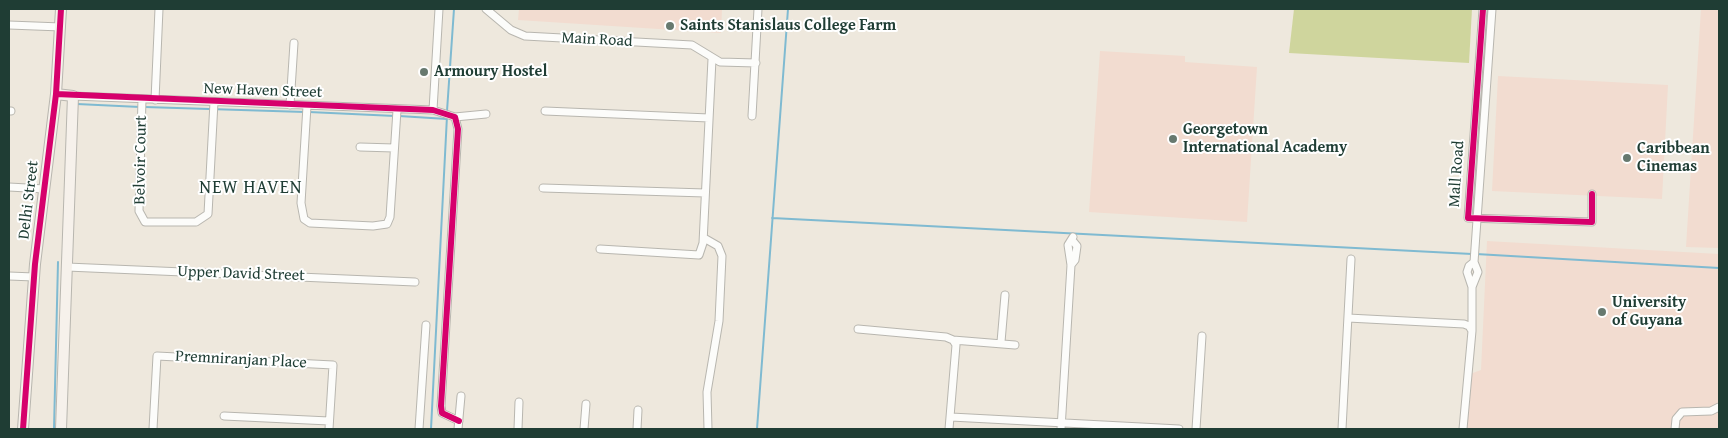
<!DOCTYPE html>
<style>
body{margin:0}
#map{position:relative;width:1728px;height:438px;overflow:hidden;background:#eee8dd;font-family:"Gentium Book Plus",serif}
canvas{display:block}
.frame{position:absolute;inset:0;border:10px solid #1f3d34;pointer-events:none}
</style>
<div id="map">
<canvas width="1728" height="438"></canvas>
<div class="frame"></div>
</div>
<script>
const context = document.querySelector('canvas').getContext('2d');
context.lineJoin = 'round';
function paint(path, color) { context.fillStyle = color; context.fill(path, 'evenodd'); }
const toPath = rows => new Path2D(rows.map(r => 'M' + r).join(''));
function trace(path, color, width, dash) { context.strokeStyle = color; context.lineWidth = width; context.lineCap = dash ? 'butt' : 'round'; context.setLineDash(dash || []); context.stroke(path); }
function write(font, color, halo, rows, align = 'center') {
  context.font = font + ' "Gentium Book Plus",serif'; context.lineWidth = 4; context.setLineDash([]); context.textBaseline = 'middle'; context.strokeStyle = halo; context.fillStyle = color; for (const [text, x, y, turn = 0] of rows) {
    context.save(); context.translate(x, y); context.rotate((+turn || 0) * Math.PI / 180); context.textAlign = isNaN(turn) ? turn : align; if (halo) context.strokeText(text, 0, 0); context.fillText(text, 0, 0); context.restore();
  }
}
paint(toPath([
 [519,9,722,9,721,33,518,20],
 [1701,9,1719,9,1719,248,1686,247],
 [1100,51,1185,56,1185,62,1257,67,1247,222,1089,212],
 [1498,76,1668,85,1662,199,1492,191],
 [1487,241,1719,254,1719,429,1467,429,1470,374,1481,370]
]), '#f2dcd0');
paint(toPath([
 [1294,9,1472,9,1469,63,1289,53]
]), '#cfd59d');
trace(toPath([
 [77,104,140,107],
 [145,107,305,112],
 [447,111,454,9],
 [309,112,395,116],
 [399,116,447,119],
 [772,218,1472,254],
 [1476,254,1719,268],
 [54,429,58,262],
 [431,429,447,116],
 [757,429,788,9]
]), '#7fbad1', 2);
const street = toPath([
 [486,9,511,30,525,36,692,45,720,62,756,63],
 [1483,9,1468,218,1592,222,1592,194],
 [9,25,61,27],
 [73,96,433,110,455,117,458,129,441,406,442,413,459,421],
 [142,99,139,211,145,222,196,222,208,214,214,102],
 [155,100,159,9],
 [290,105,294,43],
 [307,106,301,203,304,219,310,223,373,226,387,224,390,217,397,110],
 [433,110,439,9],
 [9,111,11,111],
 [545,111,709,118],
 [752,116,758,9],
 [455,117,486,114],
 [360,147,394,148],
 [9,187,45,189],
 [543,188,705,193],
 [704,238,718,246,722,256,719,321,707,392,708,429],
 [600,249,699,255,703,243,712,59],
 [1071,265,1075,260,1077,246,1072,240],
 [67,267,415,282],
 [9,276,34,277],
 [1472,287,1467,272,1469,266,1474,262],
 [1348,318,1464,324,1469,326,1472,331,1463,429],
 [858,329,946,337,953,340,956,345,949,429],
 [1472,331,1472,287,1478,272,1474,262,1492,9],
 [953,340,1015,345],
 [1001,342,1005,295],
 [224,416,329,421],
 [951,417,1179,429],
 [153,429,157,356,333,365,329,429],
 [419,429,426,325],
 [458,429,461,396],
 [518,429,519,402],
 [584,429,586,404],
 [637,429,638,410],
 [1061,429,1071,265,1068,245,1073,237],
 [1196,429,1202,336],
 [1342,429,1351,259],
 [1675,429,1676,419,1682,412,1711,411,1719,407]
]);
const secondary = toPath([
 [56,94,73,96,61,429],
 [23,429,35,264,56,94,61,9]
]);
trace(street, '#b8b6af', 9);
trace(secondary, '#b8b6af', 12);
trace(street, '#fcfcfa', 7);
trace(secondary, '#f6f1eb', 10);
trace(toPath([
 [1483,9,1468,218,1592,222,1592,194],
 [56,94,433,110,455,117,458,129,441,406,442,413,459,421],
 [23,429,35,264,56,94,61,9]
]), '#d6006c', 6);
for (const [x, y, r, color] of [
 [670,26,5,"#67796f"],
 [424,72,5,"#67796f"],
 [1173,139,5,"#67796f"],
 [1627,158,5,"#67796f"],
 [1602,312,5,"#67796f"]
]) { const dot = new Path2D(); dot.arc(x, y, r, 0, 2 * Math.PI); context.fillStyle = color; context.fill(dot); trace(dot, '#fff', 2); }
write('bold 16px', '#1f3d34', '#fff', [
 ["Saints Stanislaus College Farm",680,26],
 ["Armoury Hostel",434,72],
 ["Georgetown",1183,130],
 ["International Academy",1183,148],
 ["Caribbean",1637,149],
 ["Cinemas",1637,167],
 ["University",1612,303],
 ["of Guyana",1612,321]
], 'left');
write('16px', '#1f3d34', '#fff', [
 ["Main Road",597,40,3],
 ["New Haven Street",263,91,2],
 ["Belvoir Court",141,160,-89],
 ["Mall Road",1457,174,-86],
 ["Delhi Street",29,200,-83],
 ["Upper David Street",241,274,2],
 ["Premniranjan Place",241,360,3]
]);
context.letterSpacing = '1px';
write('18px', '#1f3d34', '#fff', [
 ["NEW HAVEN",251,188]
]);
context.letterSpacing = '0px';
</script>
